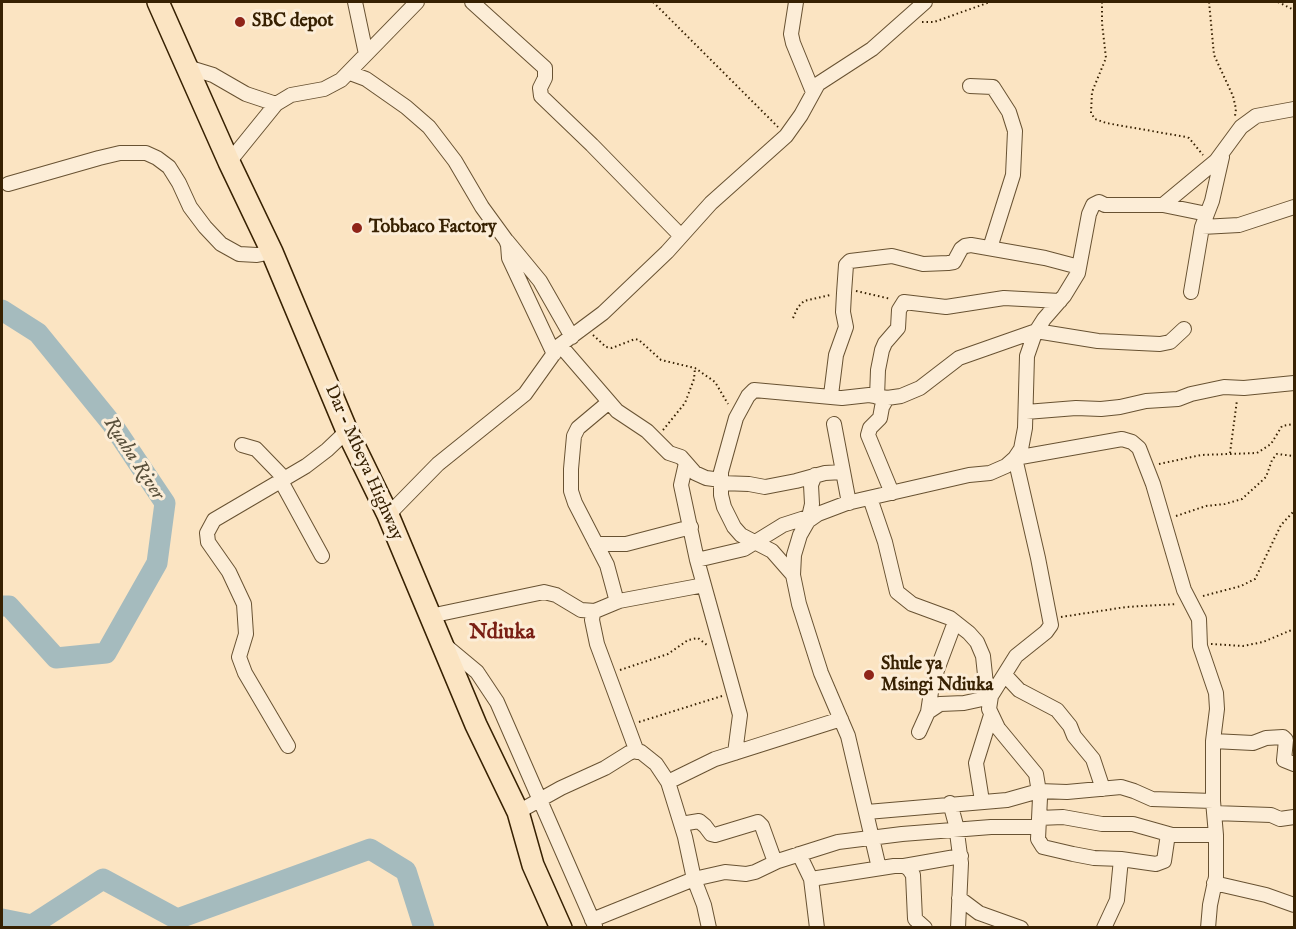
<!DOCTYPE html>
<style>
body{margin:0}
#map{position:relative;width:1296px;height:929px;overflow:hidden;background:#fbe4c2;font-family:"IM FELL English",serif}
canvas{display:block}
.frame{position:absolute;inset:0;border:3px solid #372102;pointer-events:none}
</style>
<div id="map">
<canvas width="1296" height="929"></canvas>
<div class="frame"></div>
</div>
<script>
const context = document.querySelector('canvas').getContext('2d');
context.lineJoin = 'round';
const toPath = rows => new Path2D(rows.map(r => 'M' + r).join(''));
function trace(path, color, width, dash) { context.strokeStyle = color; context.lineWidth = width; context.lineCap = dash ? 'butt' : 'round'; context.setLineDash(dash || []); context.stroke(path); }
function write(font, color, halo, rows, align = 'center') {
  context.font = font + ' "IM FELL English",serif'; context.lineWidth = 6; context.setLineDash([]); context.textBaseline = 'middle'; context.strokeStyle = halo; context.fillStyle = color; for (const [text, x, y, turn = 0] of rows) {
    context.save(); context.translate(x, y); context.rotate((+turn || 0) * Math.PI / 180); context.textAlign = isNaN(turn) ? turn : align; if (halo) context.strokeText(text, 0, 0); context.fillText(text, 0, 0); context.restore();
  }
}
trace(toPath([
 [2,310,38,333,112,424,165,503,157,563,106,653,56,658,9,606,2,606],
 [2,919,32,925,103,879,177,919,370,849,406,871,424,928]
]), '#a5bbbe', 21);
const minor = toPath([
 [355,2,366,54],
 [472,2,545,68,545,78,540,88,541,96,592,145,681,236],
 [796,2,791,34,793,43,813,92],
 [187,67,213,75,246,94,276,104],
 [350,73,366,79,406,107,429,127,455,161,482,207,506,240,508,245,509,258,554,354],
 [970,86,993,87,1009,112,1015,131,1013,175,990,248],
 [229,162,276,104,291,95,324,89,341,80,417,2],
 [8,184,99,158,120,153,146,153,157,158,169,167,179,183,190,207,205,227,221,244,239,254,257,255,272,252],
 [1163,205,1216,161,1241,127,1256,116,1294,109],
 [1202,227,1239,225,1294,207],
 [507,241,540,281,572,337],
 [1191,292,1202,227,1212,201,1222,157],
 [560,345,617,411,647,431,669,453,681,457,695,473,706,478,721,480],
 [831,395,836,355,846,327,843,312,844,293,846,265,850,261,892,256,923,264,948,263,954,262,961,249,965,246,971,245,1045,258,1079,267],
 [877,397,878,370,882,350,885,343,898,328,899,310,904,302,946,307,1004,298,1060,301],
 [887,398,882,407,880,418,870,428,868,435,892,493],
 [609,402,578,428,574,436,571,469,571,491,575,503,607,565,617,602],
 [1026,412,1076,408,1101,409,1120,407,1146,401,1178,399,1191,394,1224,387,1244,388,1294,383],
 [834,424,849,503],
 [242,445,256,449,285,479],
 [686,463,681,485,697,560,740,715,735,753],
 [281,481,322,556],
 [721,483,749,484,765,487,796,481,825,473,843,472],
 [870,498,885,542,897,592,912,604,950,618,969,633,977,642,983,656,988,703],
 [388,515,438,464,525,394,560,345,603,313,667,252,711,203,786,136,801,115,818,84,872,49,925,2],
 [809,517,812,504,811,485,815,475],
 [596,544,626,544,691,527],
 [697,560,744,549,783,525,814,515],
 [793,575,772,551,741,535,734,527,724,507,721,495,721,472,736,418,748,396,754,390,842,398,869,395,887,398,901,396,920,388,959,358,1036,331,1098,341,1160,344,1170,342,1184,329],
 [430,616,544,592,556,595,581,610,595,611],
 [447,647,477,672,497,702,595,926],
 [1005,675,1019,690,1057,710,1070,726,1074,736,1093,759,1103,789],
 [928,712,931,692,937,670,955,622],
 [919,732,928,712,940,704,964,703,987,698],
 [1213,741,1253,743,1266,738,1283,737,1286,740,1284,760,1294,764],
 [288,746,245,673,239,657,246,634,244,604,229,572,208,542,207,533,214,520,306,466,327,450,347,431],
 [637,752,597,644,592,620,593,613,595,611,619,601,704,585],
 [668,782,715,759,841,719],
 [982,801,976,763,991,715],
 [950,803,956,825,961,863,958,928],
 [518,812,561,788,605,768,629,753,634,751,641,752,656,764,668,782,685,837,694,879,704,905,709,928],
 [867,812,1007,800,1039,791,1067,792,1121,787,1134,791,1152,799,1213,801],
 [1214,813,1271,815,1280,819,1294,817],
 [1039,818,1063,817,1102,824,1133,824,1172,835,1216,835],
 [681,824,699,821,705,826,711,834,715,835,758,822,762,826,775,862],
 [1168,834,1164,861,1156,864,1121,859,1094,858,1073,854,1043,847,1038,839,1040,798,1036,774,998,728,989,709,991,696,1016,656,1046,632,1051,625,1038,558,1015,458,1122,439,1132,442,1139,448,1153,484,1184,590,1199,619,1200,646,1216,693,1217,709,1213,741,1213,801,1216,835,1216,877,1210,905,1208,928],
 [799,854,811,879,817,928],
 [904,866,961,856],
 [879,868,848,736,821,673,799,604,793,575,794,555,800,535,808,521,818,514,847,503,969,475,990,473,1006,466,1015,458,1021,449,1025,428,1027,356,1035,333,1044,319,1064,296,1078,273,1089,214,1093,205,1099,202,1105,205,1163,205,1207,214],
 [811,879,894,866,904,866,909,869,913,875,915,919,925,928],
 [1214,883,1266,895,1294,905],
 [959,898,979,913,1021,928],
 [592,920,694,879,725,872,746,874,755,872,778,861,838,842,902,834,991,827,1037,827],
 [1104,928,1117,900,1121,859]
]);
const highway = toPath([
 [158,2,229,162,272,252,347,431,388,515,476,725,518,812,533,865,561,928]
]);
trace(minor, '#685232', 16);
trace(highway, '#372102', 24);
trace(toPath([
 [653,2,778,127],
 [1102,2,1102,23,1106,58,1092,92,1091,113,1095,119,1106,123,1186,137,1189,138,1203,155],
 [1209,2,1214,55,1233,96,1236,109,1235,116],
 [1278,2,1294,10],
 [922,22,934,22,990,2],
 [856,291,891,299],
 [793,318,798,307,804,301,830,295],
 [593,335,606,347,612,348,635,339,639,340,661,360,695,368,715,382,728,404],
 [663,430,685,403,694,379,695,368],
 [1230,453,1237,400],
 [1159,464,1201,455,1257,453,1271,444,1282,426,1294,424],
 [1176,516,1206,506,1225,504,1242,499,1266,477,1272,460,1277,454,1294,456],
 [1203,596,1241,586,1255,579,1281,525,1294,511],
 [1061,617,1126,607,1177,604],
 [1211,644,1243,646,1263,642,1294,629],
 [620,670,668,654,688,640,698,638,707,645],
 [639,722,722,696]
]), '#372102', 2, [1.5, 3]);
trace(minor, '#fcedd7', 14);
trace(highway, '#fbe4c2', 21);
for (const [x, y, r, color] of [
 [240,22,6,"#8f2418"],
 [357,228,6,"#8f2418"],
 [869,675,6,"#8f2418"]
]) { const dot = new Path2D(); dot.arc(x, y, r, 0, 2 * Math.PI); context.fillStyle = color; context.fill(dot); trace(dot, '#fcedd7', 2); }
write('bold 18px', '#372102', '#fcedd7', [
 ["SBC depot",252,22],
 ["Tobbaco Factory",369,228],
 ["Shule ya",881,665],
 ["Msingi Ndiuka",881,686]
], 'left');
write('18px', '#372102', '#fcedd7', [
 ["Dar - Mbeya Highway",363,463,66]
]);
write('italic 20px', '#584f3a', '#fcedd7', [
 ["Ruaha River",133,459,57]
]);
write('bold 21px', '#7a1f14', '#fcedd7', [
 ["Ndiuka",502,634]
]);
</script>
